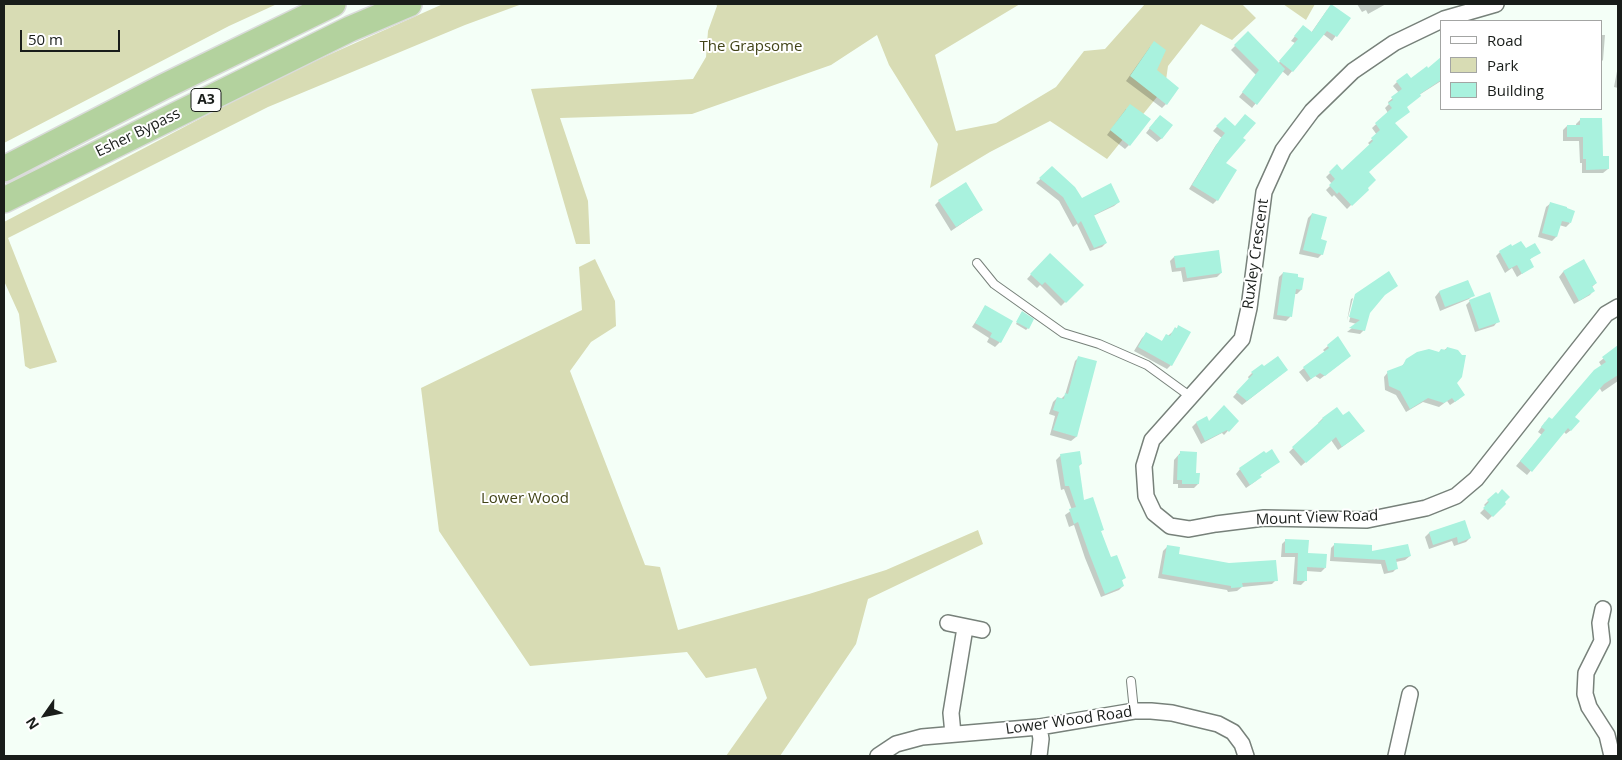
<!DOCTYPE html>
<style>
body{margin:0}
#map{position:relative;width:1622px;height:760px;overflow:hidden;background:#f4fff7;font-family:"Open Sans",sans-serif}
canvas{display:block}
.frame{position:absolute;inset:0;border:5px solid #191d1a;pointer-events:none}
.legend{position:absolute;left:1440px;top:20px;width:162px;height:90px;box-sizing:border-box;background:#fff;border:1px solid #a3a5a3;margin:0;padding:6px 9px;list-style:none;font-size:15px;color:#191d1a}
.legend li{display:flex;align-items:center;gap:10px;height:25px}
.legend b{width:25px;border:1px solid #a3a5a3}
.north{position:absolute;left:20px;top:690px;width:50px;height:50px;-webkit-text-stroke:4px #fff;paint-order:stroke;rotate:237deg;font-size:14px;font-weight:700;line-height:20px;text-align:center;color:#191d1a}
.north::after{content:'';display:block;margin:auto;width:18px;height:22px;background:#191d1a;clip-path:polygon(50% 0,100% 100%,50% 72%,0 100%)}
.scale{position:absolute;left:20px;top:30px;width:100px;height:22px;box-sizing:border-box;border:2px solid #191d1a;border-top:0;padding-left:6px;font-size:15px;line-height:18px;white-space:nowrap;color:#191d1a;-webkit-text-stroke:4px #fff;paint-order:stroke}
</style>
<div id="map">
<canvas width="1622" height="760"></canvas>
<div class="frame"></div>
<ul class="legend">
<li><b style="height:6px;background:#fff"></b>Road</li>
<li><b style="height:14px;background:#d8dcb4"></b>Park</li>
<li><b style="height:14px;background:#a9f2de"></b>Building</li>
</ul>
<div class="north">N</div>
<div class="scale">50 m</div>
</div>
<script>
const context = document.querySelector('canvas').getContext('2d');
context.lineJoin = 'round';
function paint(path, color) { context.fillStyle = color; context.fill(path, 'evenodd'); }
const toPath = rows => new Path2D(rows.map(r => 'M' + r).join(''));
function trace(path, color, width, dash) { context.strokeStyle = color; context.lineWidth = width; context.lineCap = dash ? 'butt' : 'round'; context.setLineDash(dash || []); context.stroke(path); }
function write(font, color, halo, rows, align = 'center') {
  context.font = font + ' "Open Sans",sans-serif'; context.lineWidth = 4; context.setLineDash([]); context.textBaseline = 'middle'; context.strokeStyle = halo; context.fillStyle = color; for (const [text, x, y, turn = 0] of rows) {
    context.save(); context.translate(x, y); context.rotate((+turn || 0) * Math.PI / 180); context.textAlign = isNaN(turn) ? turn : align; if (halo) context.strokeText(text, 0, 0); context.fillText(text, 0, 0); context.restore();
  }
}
paint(toPath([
 [4,4,277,4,229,26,4,143],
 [443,4,522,4,465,25,268,107,8,238,57,362,30,369,25,366,19,314,4,281,4,222,279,77],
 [716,4,1020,4,935,55,956,131,996,123,1056,87,1084,51,1105,49,1145,4,1242,4,1256,18,1232,40,1201,24,1168,66,1165,87,1107,159,1050,121,990,152,930,188,938,144,889,65,877,35,831,65,692,114,560,118,588,201,590,244,576,244,531,89,693,79,706,57,708,31,717,6],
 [1283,4,1315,4,1306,20],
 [595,259,615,301,616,326,591,342,570,371,645,565,660,567,678,630,809,594,886,570,978,530,983,544,868,599,856,644,780,756,726,756,767,698,756,668,706,678,687,652,530,666,439,531,421,388,582,310,579,267]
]), '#d8dcb4');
paint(toPath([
 [1357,4,1386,4,1368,14,1366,10,1362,12],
 [1327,10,1349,18,1332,41,1323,34,1288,76,1282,71,1252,108,1239,97,1256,75,1231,50,1248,33,1278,64,1295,43,1291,41,1299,31,1311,33],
 [1601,35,1605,35,1603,60,1601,62],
 [1150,47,1155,71,1166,104,1162,108,1126,81],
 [1441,59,1441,81,1419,95,1405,108,1394,124,1367,172,1367,189,1347,209,1334,195,1332,197,1326,190,1332,184,1326,177,1337,166,1342,171,1370,145,1368,143,1377,135,1372,128,1388,113,1385,108,1389,104,1388,102,1399,93,1393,86,1397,82,1411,80,1428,70],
 [1618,66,1618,88,1614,87],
 [1126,109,1129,145,1125,149,1107,135],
 [1225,118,1242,138,1224,163,1217,200,1213,204,1189,189,1216,145,1222,138,1213,131],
 [1156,120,1162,138,1157,142,1146,133],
 [1580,120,1608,169,1603,173,1582,173,1582,163,1580,163,1579,141,1563,141,1563,130,1567,126,1576,126,1576,124],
 [1052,168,1081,200,1119,202,1114,206,1093,216,1106,243,1102,247,1090,251,1077,224,1073,227,1059,201,1036,183],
 [939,201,982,210,951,231,935,205],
 [1551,203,1570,223,1566,227,1559,225,1556,237,1552,241,1538,237,1546,207],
 [1312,214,1322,254,1318,258,1299,254,1308,218],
 [1512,248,1539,252,1529,260,1533,266,1517,277,1512,268,1505,273,1496,256,1500,252],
 [1050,254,1082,285,1061,306,1040,285,1037,288,1027,279],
 [1174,257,1221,273,1217,277,1183,282,1181,271,1172,272,1170,261],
 [1584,261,1596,283,1592,287,1594,290,1590,295,1574,304,1559,277,1563,272],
 [1283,273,1303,279,1301,290,1297,294,1294,294,1290,317,1286,321,1273,319,1279,277],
 [1468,281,1473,295,1469,299,1440,311,1435,297,1439,292],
 [1356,295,1381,298,1369,313,1364,330,1360,334,1347,332,1357,324,1349,322],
 [1353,298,1347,321,1351,299],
 [1470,301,1498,321,1494,326,1475,332,1466,305],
 [986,306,1012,322,1000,342,995,347,987,342,989,338,972,327],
 [1021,314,1028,328,1026,330,1016,324],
 [1178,327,1171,365,1167,369,1134,351,1142,338,1146,334,1161,342],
 [1338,338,1345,360,1320,379,1315,376,1307,382,1299,372,1325,352,1323,350],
 [1618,347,1618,381,1602,392,1599,387,1574,417,1571,430,1566,434,1564,432,1527,475,1516,466,1542,435,1538,432,1545,422,1552,420,1602,367,1599,362],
 [1447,348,1459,399,1450,405,1447,401,1439,407,1423,402,1406,412,1396,395,1385,390,1384,377,1388,372,1401,367,1407,360,1439,354],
 [1079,357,1076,437,1071,441,1050,435,1055,416,1049,414,1053,402,1057,398,1061,399,1065,395,1075,361],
 [1264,368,1287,370,1242,405,1233,397,1249,379,1248,377,1252,373],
 [1337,408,1343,417,1364,431,1338,450,1331,440,1301,466,1289,452,1319,424,1318,423,1322,419],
 [1206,418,1209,423,1237,421,1224,435,1222,433,1201,444,1192,427,1196,423],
 [1181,452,1195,474,1198,484,1194,488,1178,488,1178,484,1173,484,1174,460],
 [1061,455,1081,464,1078,467,1083,502,1102,530,1100,532,1110,559,1125,577,1121,581,1123,586,1119,590,1101,597,1085,558,1074,525,1069,527,1065,515,1072,510,1064,489,1061,490,1056,460],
 [1278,462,1259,476,1260,477,1256,481,1246,488,1236,474,1240,469],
 [1496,493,1504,504,1488,520,1480,513,1486,507,1484,505],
 [1464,522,1470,538,1466,542,1454,546,1452,541,1429,549,1425,537,1429,533],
 [1286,540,1307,554,1325,568,1321,572,1306,571,1305,581,1301,585,1293,584,1295,557,1281,557,1282,544],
 [1335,544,1370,553,1410,556,1405,560,1396,562,1397,568,1393,572,1384,574,1381,564,1330,561,1331,548],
 [1167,547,1177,555,1276,580,1272,584,1242,587,1237,591,1228,592,1227,590,1158,578,1163,551]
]), '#0003');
paint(toPath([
 [1331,4,1351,18,1337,37,1327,31,1293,72,1279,61,1298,39,1294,36,1303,25,1312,32],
 [1248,31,1285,69,1257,105,1242,92,1259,70,1234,45],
 [1154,41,1166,50,1157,70,1179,88,1167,105,1130,76],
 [1441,57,1441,80,1420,94,1421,96,1407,107,1410,112,1395,123,1408,137,1369,172,1376,180,1368,188,1369,190,1352,206,1339,192,1337,194,1329,185,1335,179,1329,172,1337,164,1342,170,1373,141,1371,138,1380,130,1375,123,1392,108,1388,103,1393,100,1391,97,1402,89,1396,81,1407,73,1411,78,1427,66,1428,68],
 [1130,104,1151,119,1130,146,1110,130],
 [1245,114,1256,123,1243,138,1246,140,1226,163,1237,170,1218,201,1192,185,1220,139,1225,133,1216,126,1225,117,1235,126],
 [1160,115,1173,125,1162,139,1149,128],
 [1580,118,1602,118,1603,156,1609,156,1609,169,1586,170,1586,159,1583,159,1583,137,1567,137,1567,125,1580,125],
 [1052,166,1075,187,1082,198,1111,183,1120,202,1094,215,1107,243,1094,248,1081,221,1078,224,1063,197,1039,178],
 [966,182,983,210,956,227,938,200],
 [1550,202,1567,207,1567,208,1575,211,1571,223,1562,221,1557,237,1542,233],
 [1312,213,1327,217,1321,239,1327,241,1323,255,1303,250],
 [1521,241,1526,248,1535,243,1541,253,1530,259,1534,267,1522,274,1517,265,1509,269,1499,251,1511,244,1512,246],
 [1219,250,1222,273,1187,278,1185,267,1176,268,1174,256],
 [1050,253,1084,285,1066,303,1045,282,1042,285,1030,274],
 [1584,259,1597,283,1592,286,1595,291,1579,301,1563,271],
 [1389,271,1398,286,1385,295,1370,313,1365,331,1349,328,1360,320,1349,317,1355,294],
 [1283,272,1298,274,1298,277,1304,278,1302,290,1296,289,1292,317,1277,315],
 [1468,280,1475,296,1445,307,1439,291],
 [1490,292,1500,322,1479,329,1469,300],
 [985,305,1013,321,1001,343,990,337,992,333,975,323],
 [1022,311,1034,319,1029,329,1016,322],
 [1178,325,1191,332,1172,366,1138,347,1146,332,1162,341,1166,334,1170,336,1175,327,1177,329],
 [1338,336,1351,356,1325,376,1320,373,1311,379,1303,367,1329,348,1327,345],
 [1618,345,1618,375,1604,384,1575,417,1580,421,1571,431,1568,428,1532,472,1520,461,1545,430,1541,427,1549,417,1552,419,1594,370,1606,362,1602,357],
 [1447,347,1458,350,1462,355,1466,355,1462,377,1457,383,1465,395,1455,402,1452,398,1444,403,1428,398,1410,409,1400,391,1389,386,1387,371,1403,365,1406,359,1417,352,1429,349,1439,352,1441,349,1446,350],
 [1078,356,1097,361,1077,437,1053,430,1059,412,1053,410,1057,397,1064,399,1065,393,1068,394],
 [1278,356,1288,370,1247,401,1236,392,1253,374,1251,372,1262,364,1264,366],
 [1224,405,1239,421,1229,432,1227,430,1205,441,1196,422,1207,416,1209,421],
 [1337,407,1343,415,1349,411,1365,431,1342,447,1336,437,1306,463,1292,447,1323,419,1322,418],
 [1272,449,1280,462,1260,475,1262,477,1250,485,1239,468,1264,451,1266,453],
 [1080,451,1082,464,1079,465,1084,500,1093,497,1104,530,1101,531,1111,557,1117,555,1126,578,1122,580,1124,586,1105,594,1089,553,1078,522,1074,524,1069,509,1076,507,1069,486,1065,486,1060,454],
 [1180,451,1197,452,1196,473,1200,473,1199,484,1182,484,1182,480,1177,480,1178,455,1180,455],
 [1502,489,1510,497,1505,502,1506,504,1493,517,1483,508,1489,502,1487,500,1496,492,1498,494],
 [1465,520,1471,538,1458,543,1457,537,1433,545,1429,532],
 [1285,539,1309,540,1308,553,1327,554,1326,568,1307,567,1307,581,1297,581,1298,553,1285,553],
 [1334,543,1372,545,1372,551,1408,544,1411,556,1396,559,1398,569,1388,571,1385,560,1334,557],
 [1167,545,1180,547,1179,554,1229,563,1276,560,1278,581,1242,583,1243,587,1231,588,1231,586,1162,574]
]), '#a9f2de');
const service = toPath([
 [977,263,994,284,1063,333,1099,344,1147,365,1191,397],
 [1131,681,1134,711]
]);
const minor = toPath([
 [1496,4,1444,19,1394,43,1353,71,1312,111,1283,150,1264,192,1249,308,1242,339,1152,440,1144,466,1146,496,1154,513,1170,526,1189,529,1216,524,1264,518,1367,520,1426,508,1456,496,1476,479,1606,314,1618,307],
 [1603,609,1600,623,1602,641,1586,673,1585,694,1589,707,1607,735,1612,756],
 [948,623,982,630],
 [1039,727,1041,739,1039,756],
 [953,734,951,713,965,628],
 [878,756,896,744,922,737,1039,727,1134,711,1151,711,1172,713,1218,724,1233,732,1242,744,1246,756],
 [1396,756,1410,694]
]);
const trunk = toPath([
 [4,169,163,87,333,4],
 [4,200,350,29,409,4]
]);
trace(service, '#77817a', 10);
trace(minor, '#77817a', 18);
trace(trunk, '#dadbda', 28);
trace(service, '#fff', 8);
trace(minor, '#fff', 15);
trace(trunk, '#b3d29e', 25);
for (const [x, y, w] of [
 [206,100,30]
]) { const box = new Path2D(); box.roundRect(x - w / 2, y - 11.5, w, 23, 4); context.fillStyle = '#fff'; context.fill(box); trace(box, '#191d1a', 1); }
write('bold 14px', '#191d1a', null, [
 ["A3",206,100]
]);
write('15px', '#424418', '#fff', [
 ["The Grapsome",751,47],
 ["Lower Wood",525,499]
]);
write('15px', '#191d1a', '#fff', [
 ["Esher Bypass",138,133,-26],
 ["Ruxley Crescent",1256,254,-82],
 ["Mount View Road",1317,518,-2],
 ["Lower Wood Road",1069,721,-8]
]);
</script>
